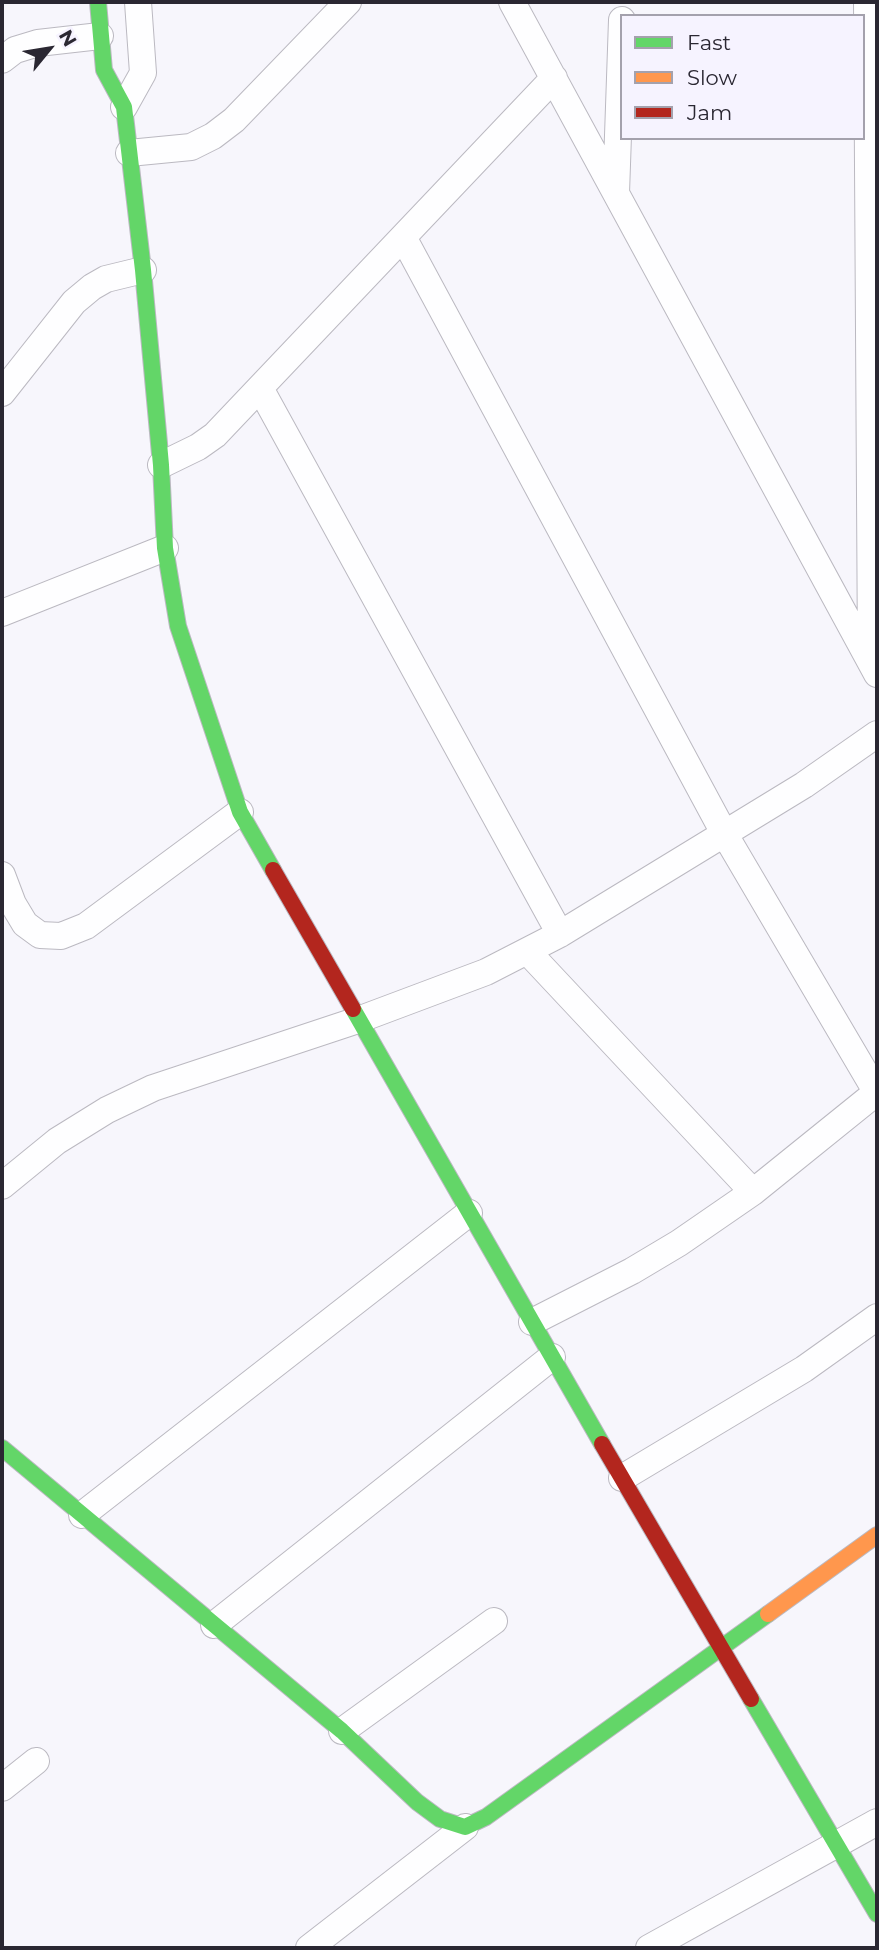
<!DOCTYPE html>
<style>
body{margin:0}
#map{position:relative;width:879px;height:1950px;overflow:hidden;background:#f7f6fc;font-family:Montserrat,sans-serif}
canvas{display:block}
.frame{position:absolute;inset:0;border:4px solid #2a2732;pointer-events:none}
.legend{position:absolute;left:620px;top:14px;width:245px;height:126px;box-sizing:border-box;background:#f6f3ff;border:2px solid #a4a1ad;margin:0;padding:9px 12px;list-style:none;font-size:21px;color:#2a2732}
.legend li{display:flex;align-items:center;gap:14px;height:35px}
.legend b{width:35px;border:2px solid #a4a1ad}
.north{position:absolute;left:14px;top:14px;width:70px;height:70px;-webkit-text-stroke:5px #f6f3ff;paint-order:stroke;rotate:60deg;font-size:19px;font-weight:700;line-height:28px;text-align:center;color:#2a2732}
.north::after{content:'';display:block;margin:auto;width:24px;height:32px;background:#2a2732;clip-path:polygon(50% 0,100% 100%,50% 72%,0 100%)}
</style>
<div id="map">
<canvas width="879" height="1950"></canvas>
<div class="frame"></div>
<ul class="legend">
<li><b style="height:9px;background:#63d668"></b>Fast</li>
<li><b style="height:9px;background:#ff974d"></b>Slow</li>
<li><b style="height:9px;background:#b3261e"></b>Jam</li>
</ul>
<div class="north">N</div>
</div>
<script>
const context = document.querySelector('canvas').getContext('2d');
context.lineJoin = 'round';
const toPath = rows => new Path2D(rows.map(r => 'M' + r).join(''));
function trace(path, color, width, dash) { context.strokeStyle = color; context.lineWidth = width; context.lineCap = dash ? 'butt' : 'round'; context.setLineDash(dash || []); context.stroke(path); }
const street = toPath([
 [512,2,877,674],
 [867,2,871,658],
 [2,60,15,50,38,43,100,36],
 [124,107,143,73,138,2],
 [129,153,191,147,213,136,234,120,348,2],
 [616,193,622,20],
 [403,237,724,833,877,1093],
 [260,388,560,934],
 [2,393,74,302,92,287,106,279,143,270],
 [161,465,198,447,215,435,554,78],
 [2,613,165,548],
 [2,875,13,904,25,924,40,935,61,936,86,926,240,812],
 [527,951,753,1192],
 [2,1186,57,1141,107,1110,153,1088,358,1020,486,972,560,934,804,785,877,734],
 [532,1322,632,1271,679,1243,753,1192,877,1092],
 [622,1478,804,1369,877,1317],
 [82,1515,469,1213],
 [214,1625,552,1357],
 [342,1731,494,1621],
 [2,1788,36,1761],
 [309,1948,465,1827],
 [649,1948,877,1822]
]);
const fast = toPath([
 [98,2,104,70,124,107,143,270,161,465,165,548,178,626,240,812,273,870],
 [353,1009,602,1444],
 [2,1448,342,1731,417,1802,440,1819,465,1827,486,1817,768,1614],
 [751,1699,877,1914]
]);
const slow = toPath([
 [768,1614,877,1535]
]);
const jam = toPath([
 [273,870,353,1009],
 [602,1444,751,1699]
]);
trace(street, '#bbb9c1', 28);
trace(fast, '#bbb9c1', 18);
trace(slow, '#bbb9c1', 18);
trace(jam, '#bbb9c1', 18);
trace(street, '#fefeff', 26);
trace(fast, '#63d668', 16);
trace(slow, '#ff974d', 16);
trace(jam, '#b3261e', 16);
</script>
